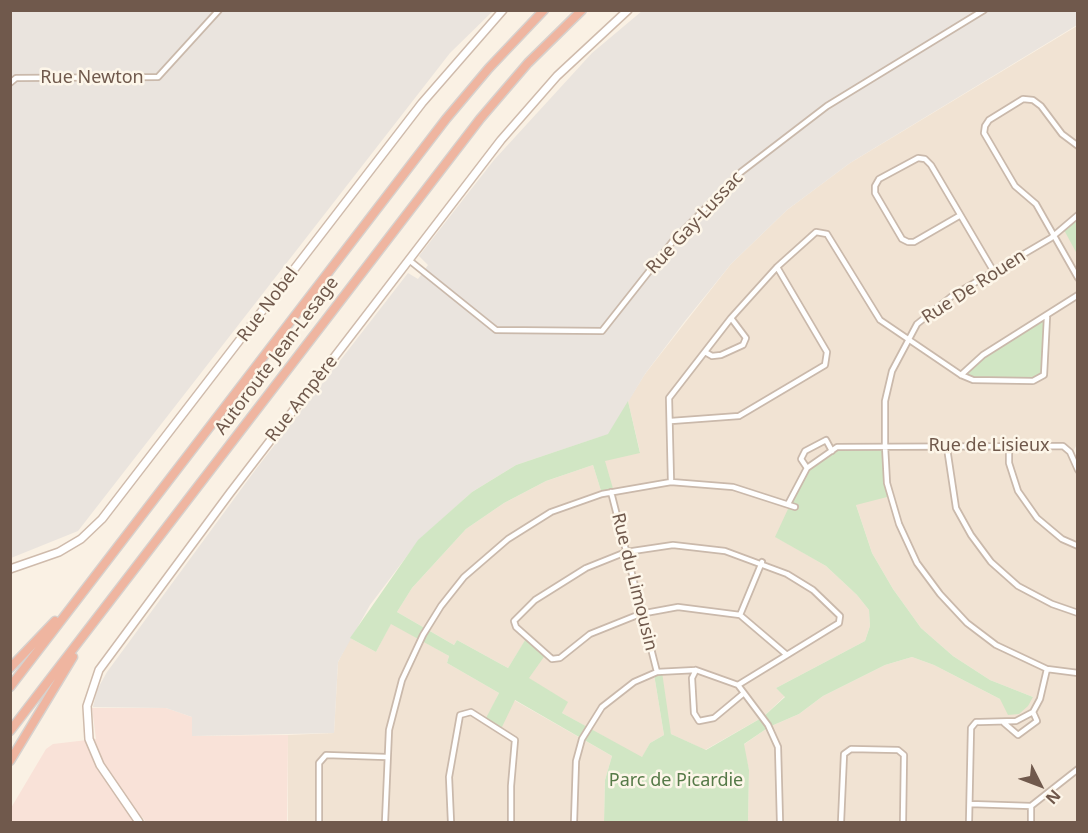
<!DOCTYPE html>
<meta charset="utf-8">
<style>
body{margin:0}
#map{position:relative;width:1088px;height:833px;overflow:hidden;background:#faf1e4;font-family:"Noto Sans",sans-serif}
canvas{display:block}
.frame{position:absolute;inset:0;border:12px solid #70594c;pointer-events:none}
.north{position:absolute;left:1010px;top:755px;width:60px;height:60px;-webkit-text-stroke:4px #fdf6e9;paint-order:stroke;rotate:132deg;font-size:16px;font-weight:700;line-height:24px;text-align:center;color:#70594c}
.north::after{content:'';display:block;margin:auto;width:21px;height:27px;background:#70594c;clip-path:polygon(50% 0,100% 100%,50% 72%,0 100%)}
</style>
<div id="map">
<canvas width="1088" height="833"></canvas>
<div class="frame"></div>
<div class="north">N</div>
</div>
<script>
const context = document.querySelector('canvas').getContext('2d');
context.lineJoin = 'round';
function paint(path, color) { context.fillStyle = color; context.fill(path, 'evenodd'); }
const toPath = rows => new Path2D(rows.map(r => 'M' + r).join(''));
function trace(path, color, width, dash) { context.strokeStyle = color; context.lineWidth = width; context.lineCap = dash ? 'butt' : 'round'; context.setLineDash(dash || []); context.stroke(path); }
function write(font, color, halo, rows, align = 'center') {
  context.font = font + ' "Noto Sans",sans-serif'; context.lineWidth = 5; context.setLineDash([]); context.textBaseline = 'middle'; context.strokeStyle = halo; context.fillStyle = color; for (const [text, x, y, turn = 0] of rows) {
    context.save(); context.translate(x, y); context.rotate((+turn || 0) * Math.PI / 180); context.textAlign = isNaN(turn) ? turn : align; if (halo) context.strokeText(text, 0, 0); context.fillText(text, 0, 0); context.restore();
  }
}
paint(toPath([
 [1077,26,1077,215,1064,228,1078,254,1078,442,1074,450,1078,470,1077,822,748,822,749,770,743,745,769,727,799,714,823,696,885,665,912,657,934,665,1000,699,1033,697,990,680,953,656,921,628,893,589,872,553,856,505,884,446,776,537,826,566,857,595,869,610,870,626,865,641,776,688,785,696,763,717,705,750,671,734,654,674,664,735,650,743,642,758,562,713,567,702,528,678,527,638,508,668,457,640,454,645,397,612,412,588,466,529,504,503,546,481,593,465,602,494,605,460,640,452,628,401,645,374,731,264,787,210,850,163],
 [391,623,449,656,447,663,499,693,486,720,514,700,612,756,605,780,604,822,288,822,288,735,334,733,338,662,350,638,376,652]
]), '#f1e3d3');
paint(toPath([
 [92,708,166,708,192,717,192,736,288,735,287,822,146,822,142,817,135,822,11,822,11,808,46,749,53,744,96,739]
]), '#f9e2d8');
paint(toPath([
 [11,11,493,11,450,53,78,531,11,558],
 [642,11,1077,11,1077,25,850,163,787,210,731,264,685,321,645,374,609,434,516,465,472,492,419,540,370,605,338,662,334,733,192,736,192,717,166,708,93,707,97,690,107,672,256,469,408,273,418,279,428,265,419,256,494,160,592,53]
]), '#eae4de');
paint(toPath([
 [1077,215,1077,254,1063,228],
 [1047,317,1046,368,1038,380,973,380,961,375,983,355],
 [628,401,640,453,605,461,614,492,602,494,593,465,546,481,504,503,466,529,412,588,397,612,454,645,457,640,508,668,527,637,546,654,529,678,568,702,562,713,642,757,650,743,664,735,654,674,662,672,671,734,706,750,763,717,785,697,776,688,865,641,870,626,869,610,857,595,826,566,775,537,807,468,837,447,885,446,891,496,856,505,872,553,893,589,921,628,953,656,990,680,1033,697,1028,706,1019,714,1008,715,1000,699,934,665,912,657,885,665,823,696,799,714,769,727,744,744,749,770,748,822,604,822,605,780,612,756,515,700,501,729,485,720,499,693,447,663,449,656,391,624,376,652,350,638,418,540,472,492,516,465,608,434]
]), '#d1e6c4');
const street = toPath([
 [10,83,16,78,158,77,219,10],
 [1078,146,1062,134,1041,106,1033,100,1023,99,989,120,985,126,984,133,1015,186,1036,204,1078,278],
 [1078,215,1051,238,952,296,917,324,892,371,885,401,885,446,887,483,899,524,917,563,940,594,967,623,996,645,1047,669,1078,673],
 [959,216,914,242,908,242,902,239,875,193,875,186,879,179,918,158,925,159,931,165,994,272],
 [409,260,496,330,602,331,673,241,741,172,827,106,984,10],
 [705,352,712,356,721,355,743,345,746,338,731,318],
 [961,375,983,355,1078,295],
 [671,421,739,416,825,365,827,352,777,267],
 [1009,447,1009,463,1018,491,1037,518,1062,539,1078,546],
 [947,448,956,508,971,535,991,562,1018,586,1052,604,1078,613],
 [807,468,801,459,805,451,826,440,832,451],
 [671,482,669,398,731,318,777,267,816,232,827,234,880,320,961,375,973,380,1033,381,1044,375,1047,317],
 [611,492,657,672],
 [788,504,807,468,837,447,1063,446,1070,452,1078,470],
 [740,615,762,562],
 [696,670,692,678,694,713,699,721,714,718,744,693],
 [738,685,839,623,840,616,813,590,787,574,725,551,673,545,626,552,586,568,535,600,514,621,516,627,552,659,560,658,590,634,640,614,678,607,740,615,787,655],
 [1004,723,1018,735,1037,721,1033,712],
 [970,804,1031,806,1078,769],
 [319,822,319,763,326,755,386,757],
 [385,822,389,730,402,680,423,635,441,606,464,577,508,539,551,512,602,494,671,482,733,487,795,507],
 [451,822,449,777,460,715,471,712,515,740,511,786,511,822],
 [574,822,576,761,582,739,602,707,634,682,657,672,696,670,738,685,768,725,778,747,780,822],
 [841,822,844,754,851,749,898,750,904,755,903,822],
 [969,822,971,728,976,722,980,722,1016,721,1033,712,1040,699,1047,669],
 [1031,822,1031,806]
]);
const secondary = toPath([
 [10,569,59,552,81,539,102,519,422,103,503,10],
 [139,822,100,765,89,739,87,706,99,670,230,493,501,140,557,76,628,10]
]);
const highway = toPath([
 [10,668,55,621],
 [10,687,446,119,489,68,544,10],
 [10,731,480,119,528,63,582,10],
 [10,761,73,657]
]);
trace(street, '#cab9ab', 8);
trace(secondary, '#cfbbac', 10);
trace(highway, '#d7d1cd', 11);
trace(street, '#fff', 4.5);
trace(secondary, '#fff', 7);
trace(highway, '#efb5a0', 8);
write('18px', '#70594c', '#fdf6e9', [
 ["Rue Newton",92,78],
 ["Rue Gay-Lussac",695,223,-47],
 ["Rue De Rouen",974,287,-33],
 ["Rue Nobel",268,305,-53],
 ["Autoroute Jean-Lesage",277,356,-53],
 ["Rue Ampère",302,399,-52],
 ["Rue de Lisieux",989,446],
 ["Rue du Limousin",634,582,76]
]);
write('18px', '#567a48', '#fdf6e9', [
 ["Parc de Picardie",676,781]
]);
</script>
